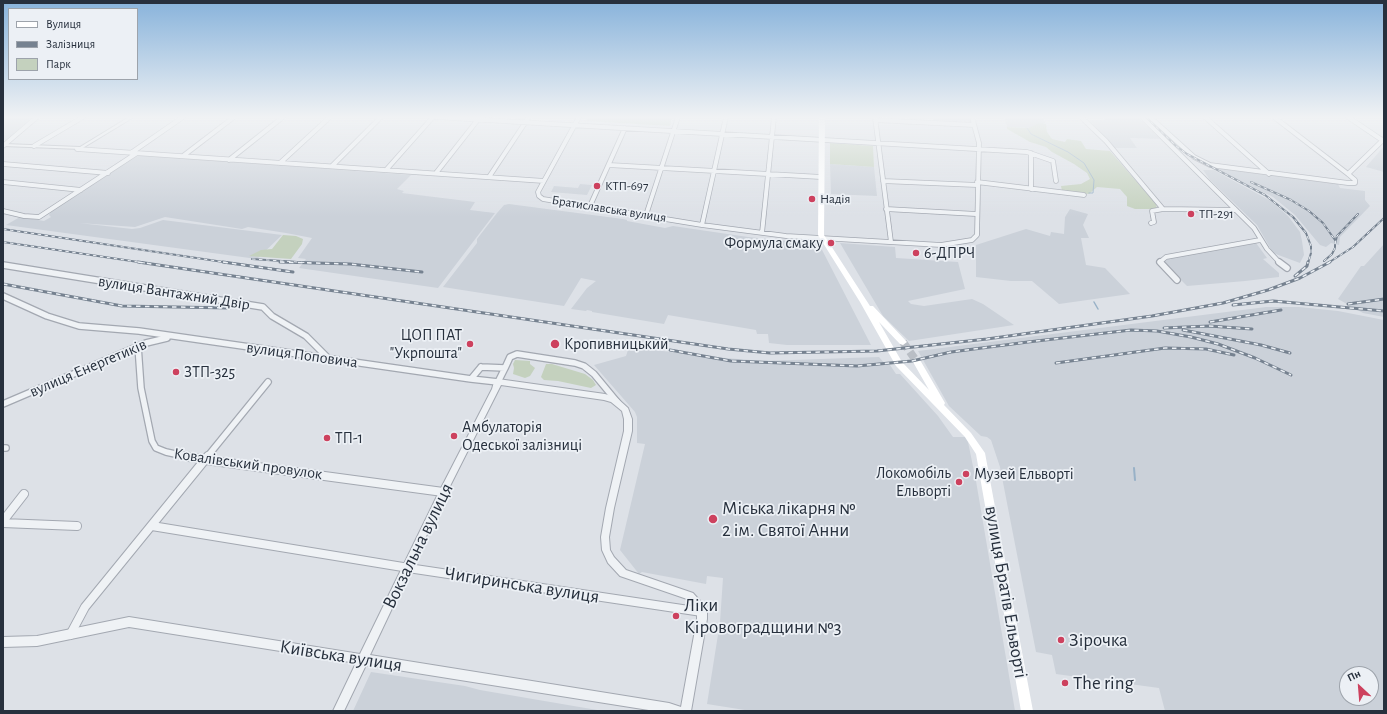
<!DOCTYPE html>
<meta charset="utf-8">
<style>
body{margin:0}
#map{position:relative;width:1387px;height:714px;overflow:hidden;background:#dde1e7;font-family:"Alegreya Sans",sans-serif}
canvas{display:block}
.frame{position:absolute;inset:0;border:4px solid #27303d;pointer-events:none}
.legend{position:absolute;left:8px;top:8px;width:130px;height:72px;box-sizing:border-box;background:#ecf0f5;border:1px solid #9da3ab;margin:0;padding:5px 7px;list-style:none;font-size:12px;color:#27303d}
.legend li{display:flex;align-items:center;gap:8px;height:20px}
.legend b{width:20px;border:1px solid #9da3ab}
.north{position:absolute;left:1339px;top:666px;width:40px;height:40px;box-sizing:border-box;background:#ecf0f5;border:1px solid #9da3ab;border-radius:50%;rotate:334deg;font-size:11px;font-weight:700;line-height:16px;text-align:center;color:#27303d}
.north::after{content:'';display:block;margin:auto;width:14px;height:18px;background:#cd415e;clip-path:polygon(50% 0,100% 100%,50% 72%,0 100%)}
</style>
<div id="map">
<canvas width="1387" height="714"></canvas>
<div class="frame"></div>
<ul class="legend">
<li><b style="height:5px;background:#fff"></b>Вулиця</li>
<li><b style="height:5px;background:#768290"></b>Залізниця</li>
<li><b style="height:11px;background:#c4d1be"></b>Парк</li>
</ul>
<div class="north">Пн</div>
</div>
<script>
const context = document.querySelector('canvas').getContext('2d');
context.lineJoin = 'round';
function paint(path, color) { context.fillStyle = color; context.fill(path, 'evenodd'); }
const toPath = rows => new Path2D(rows.map(r => 'M' + r).join(''));
function trace(path, color, width, dash) { context.strokeStyle = color; context.lineWidth = width; context.lineCap = dash ? 'butt' : 'round'; context.setLineDash(dash || []); context.stroke(path); }
function write(font, color, halo, rows, align = 'center') {
  context.font = font + ' "Alegreya Sans",sans-serif'; context.lineWidth = 3.5; context.setLineDash([]); context.textBaseline = 'middle'; context.strokeStyle = halo; context.fillStyle = color; for (const [text, x, y, turn = 0] of rows) {
    context.save(); context.translate(x, y); context.rotate((+turn || 0) * Math.PI / 180); context.textAlign = isNaN(turn) ? turn : align; if (halo) context.strokeText(text, 0, 0); context.fillText(text, 0, 0); context.restore();
  }
}
paint(toPath([
 [3,117,33,117,6,140,3,140],
 [934,117,970,117,971,122,933,121],
 [1004,117,1042,117,1046,123,1030,128,1007,127],
 [1102,117,1138,117,1160,139,1130,138,1137,148,1113,148,1089,120,1105,120],
 [1384,146,1384,172,1366,167],
 [139,155,411,175,397,189,404,191,402,193,475,202,470,210,495,213,438,288,299,268,306,259,298,258,312,238,286,233,248,227,242,229,165,217,135,227,79,223,132,229,140,228,163,220,282,235,257,259,6,225,20,217,44,221,51,217,49,215,52,210],
 [830,164,874,167,877,196,831,194],
 [1221,169,1338,184,1340,188,1365,191,1365,200,1370,206,1340,237,1339,245,1331,243,1326,247,1320,245,1295,215,1273,197,1218,170],
 [1203,170,1214,170,1230,179,1271,201,1288,216,1300,232,1302,241,1304,255,1300,263,1273,253,1257,225,1210,180],
 [580,184,592,185,587,195,551,192,554,186,578,188],
 [509,204,623,219,627,220,627,221,665,228,673,226,748,237,819,244,871,345,787,345,769,343,768,334,757,334,756,330,668,315,664,324,592,312,592,311,587,310,586,311,571,309,587,288,596,281,581,278,564,306,443,287,477,243,477,239,497,213,504,205],
 [1070,209,1088,214,1083,225,1089,238,1081,238,1086,265,1105,268,1130,294,1059,304,1032,281,1011,281,976,277,976,245,1026,229,1050,236,1051,232,1064,234,1065,217],
 [840,243,895,247,896,258,958,262,965,289,908,301,911,304,924,306,972,299,983,304,1014,325,909,341,883,316],
 [1256,243,1267,258,1263,259,1279,273,1279,277,1245,281,1187,286,1163,262,1170,258],
 [1384,244,1384,317,1363,313,1338,299,1361,266,1364,266],
 [1266,307,1299,307,1338,311,1384,320,1384,711,1165,711,1159,688,1056,674,1052,655,1036,652,1000,467,991,440,987,437,981,436,949,406,918,351],
 [1347,674,1371,674,1371,698,1347,698],
 [629,347,713,357,763,361,879,357,886,365,890,365,896,374,900,374,938,416,953,437,965,437,968,442,976,481,1015,711,751,711,707,704,720,622,723,578,707,576,706,584,642,572,639,574,620,550,645,444,637,443,637,417,635,412,594,365,626,356],
 [371,672,465,686,480,690,603,711,353,711]
]), '#cbd1d9');
paint(toPath([
 [588,117,672,117,670,126,586,121],
 [1039,123,1046,124,1047,132,1052,139,1065,142,1067,139,1081,141,1086,149,1110,151,1156,204,1157,209,1135,209,1127,206,1127,197,1120,189,1097,187,1089,194,1062,191,1061,186,1081,184,1090,179,1087,173,1074,164,1052,152,1046,147,1030,142,1007,129,1007,127,1029,128],
 [830,143,873,146,874,167,830,164],
 [283,235,296,236,303,239,302,244,291,259,249,256,261,250,272,249],
 [515,360,530,361,530,364,535,368,530,376,525,378,513,374,514,368,513,364],
 [546,364,552,364,585,374,593,380,596,385,591,388,558,381,544,380,541,377]
]), '#c4d1be');
trace(toPath([
 [1027,128,1031,134,1068,152,1084,163,1094,180,1093,193,1089,193]
]), '#98b1c7', 1);
trace(toPath([
 [1094,302,1098,309]
]), '#98b1c7', 1.5);
trace(toPath([
 [1134,468,1135,480]
]), '#98b1c7', 2);
trace(toPath([
 [903,342,917,362]
]), '#b9bec5', 8, [8, 4]);
const minorFar2 = toPath([
 [435,117,1027,152,1053,161,1056,181],
 [875,117,891,242],
 [1081,117,1106,141,1163,209],
 [1142,117,1254,228,1267,249,1280,263],
 [1150,117,1194,157,1210,165,1348,183,1355,183,1355,180,1348,174,1384,139],
 [1205,117,1269,174],
 [1274,117,1348,174],
 [1348,117,1382,140],
 [875,120,974,125],
 [3,146,37,117],
 [34,146,83,117],
 [77,149,544,181,538,192,539,196,543,199,702,225,786,236,941,245,972,240,977,235,979,143,972,117],
 [131,153,183,117],
 [1031,153,1031,189],
 [183,156,234,117],
 [229,160,283,117],
 [280,163,330,117],
 [3,164,108,173],
 [609,165,821,177],
 [332,166,381,117],
 [386,170,433,117],
 [436,173,480,117],
 [489,177,529,117],
 [544,181,579,117],
 [883,181,977,185],
 [3,182,81,190],
 [977,182,1084,195],
 [590,206,625,128],
 [886,209,976,214],
 [3,211,24,216,39,217,137,153],
 [646,215,678,117],
 [1151,223,1154,222,1152,211,1163,209,1236,210],
 [702,225,726,117],
 [762,233,774,117],
 [1161,263,1160,262,1166,257,1260,240]
]);
const minorFar1 = toPath([
 [1160,262,1177,280],
 [1279,262,1287,268],
 [3,265,263,307,272,316,306,336,328,358],
 [3,296,47,316,79,326,139,331,471,379],
 [138,346,141,388,152,441,156,448,166,452,189,457],
 [481,367,505,368,498,382,471,379,481,367],
 [505,368,510,357,517,354,575,363,584,366,594,374,618,403],
 [3,404,146,343,167,338],
 [3,448,6,448],
 [207,457,268,382]
]);
const minor = toPath([
 [184,456,206,460,443,492],
 [3,521,24,494],
 [3,523,77,526],
 [152,526,415,569,702,612],
 [70,635,85,607,208,456]
]);
const tertiary = toPath([
 [129,117,134,117,81,149,3,146,3,144,5,144,80,147,129,117],
 [498,379,605,394,617,398,628,408,632,419,632,431,614,508,609,537,610,550,614,557,626,570,693,593,701,602,705,609,707,612,707,619,691,711,655,711,366,665,344,711,333,711,356,663,129,627,37,646,3,647,3,637,37,636,129,617,360,654,439,492,492,389,494,382,498,379],
 [501,385,604,400,611,402,622,411,624,419,624,431,606,508,601,537,602,550,608,563,620,576,687,599,697,613,697,619,681,707,669,703,370,655,447,492,501,385]
]);
trace(minorFar2, '#a3a8b1', 5.5);
trace(minorFar1, '#a3a8b1', 8);
trace(minor, '#a3a8b1', 10);
trace(tertiary, '#a3a8b1', 2);
trace(minorFar2, '#eff2f5', 4);
trace(minorFar1, '#eff2f5', 5.5);
trace(minor, '#eff2f5', 8);
paint(tertiary, '#eff2f5');
paint(toPath([
 [819,117,825,117,824,235,870,306,873,306,907,342,903,345,900,344,879,322,902,362,929,390,913,362,914,360,920,360,945,403,944,405,971,433,985,453,1033,711,1021,711,976,454,965,437,896,366,860,302,818,235,819,117]
]), '#fff');
const railFar1 = toPath([
 [1146,117,1176,146,1187,154,1265,195,1293,217,1306,233,1311,246,1311,253,1308,263],
 [1251,182,1291,200,1309,211,1323,223,1335,240,1335,248,1332,254,1324,261],
 [3,229,230,263],
 [3,242,145,263],
 [1335,244,1337,236,1358,214],
 [252,259,312,263],
 [1328,263,1353,247,1384,218]
]);
const rail = toPath([
 [138,262,728,349,770,353,877,351,987,339,1152,316,1223,303,1268,290,1300,278,1330,262],
 [223,262,293,272],
 [280,262,350,264,422,272],
 [1295,276,1307,266,1308,262],
 [3,284,122,306,230,308],
 [1348,304,1384,299],
 [1233,305,1273,301,1384,311],
 [1210,322,1281,310],
 [1164,328,1209,326,1252,329],
 [1183,330,1261,345,1290,353],
 [670,350,731,361,857,366,912,361,951,352,1028,342,1131,330,1157,331,1191,337,1218,344,1255,358,1291,375],
 [1056,363,1165,348,1206,349,1234,355]
]);
trace(railFar1, '#768290', 2);
trace(rail, '#768290', 3);
trace(railFar1, '#ecf0f5', 1, [3.5]);
trace(rail, '#ecf0f5', 1.5, [4.5]);
const sky = context.createLinearGradient(0, 0, 0, 217);
sky.addColorStop(0, '#88b3db');
sky.addColorStop(0.54, '#f0f2f4');
sky.addColorStop(1, '#f0f2f400');
context.fillStyle = sky;
context.fillRect(0, 0, 1387, 217);
for (const [x, y, r, color] of [
 [597,186,4,"#cd415e"],
 [812,199,4,"#cd415e"],
 [1191,214,4,"#cd415e"],
 [831,243,4,"#cd415e"],
 [916,253,4,"#cd415e"],
 [470,344,4,"#cd415e"],
 [555,344,5,"#cd415e"],
 [176,372,4,"#cd415e"],
 [454,436,4,"#cd415e"],
 [327,438,4,"#cd415e"],
 [966,474,4,"#cd415e"],
 [959,482,4,"#cd415e"],
 [713,519,5,"#cd415e"],
 [676,616,4,"#cd415e"],
 [1061,640,4,"#cd415e"],
 [1065,683,4,"#cd415e"]
]) { const dot = new Path2D(); dot.arc(x, y, r, 0, 2 * Math.PI); context.fillStyle = color; context.fill(dot); trace(dot, '#ecf0f5', 1.5); }
write('13px', '#27303d', '#ecf0f5', [
 ["КТП-697",605,186],
 ["Надія",820,199],
 ["ТП-291",1199,214]
], 'left');
write('13px', '#27303d', '#ecf0f5', [
 ["Братиславська вулиця",609,209,9]
]);
write('16px', '#27303d', '#ecf0f5', [
 ["Формула смаку",823,243,"right"],
 ["6-ДПРЧ",924,253],
 ["ЦОП ПАТ",462,335,"right"],
 ["\"Укрпошта\"",462,353,"right"],
 ["Кропивницький",564,344],
 ["ЗТП-325",184,372],
 ["Амбулаторія",462,427],
 ["Одеської залізниці",462,445],
 ["ТП-1",335,438],
 ["Локомобіль",951,473,"right"],
 ["Ельворті",951,491,"right"],
 ["Музей Ельворті",974,474]
], 'left');
write('16px', '#27303d', '#ecf0f5', [
 ["вулиця Вантажний Двір",174,293,9],
 ["вулиця Поповича",302,355,8],
 ["вулиця Енергетиків",88,368,-23],
 ["Ковалівський провулок",248,464,8]
]);
write('19px', '#27303d', '#ecf0f5', [
 ["Міська лікарня №",722,508],
 ["2 ім. Святої Анни",722,530],
 ["Ліки",684,605],
 ["Кіровоградщини №3",684,627],
 ["Зірочка",1069,640],
 ["The ring",1073,683]
], 'left');
write('19px', '#27303d', '#ecf0f5', [
 ["Вокзальна вулиця",418,546,-64],
 ["Чигиринська вулиця",522,585,9],
 ["вулиця Братів Ельворті",1006,592,80],
 ["Київська вулиця",341,656,9]
]);
</script>
